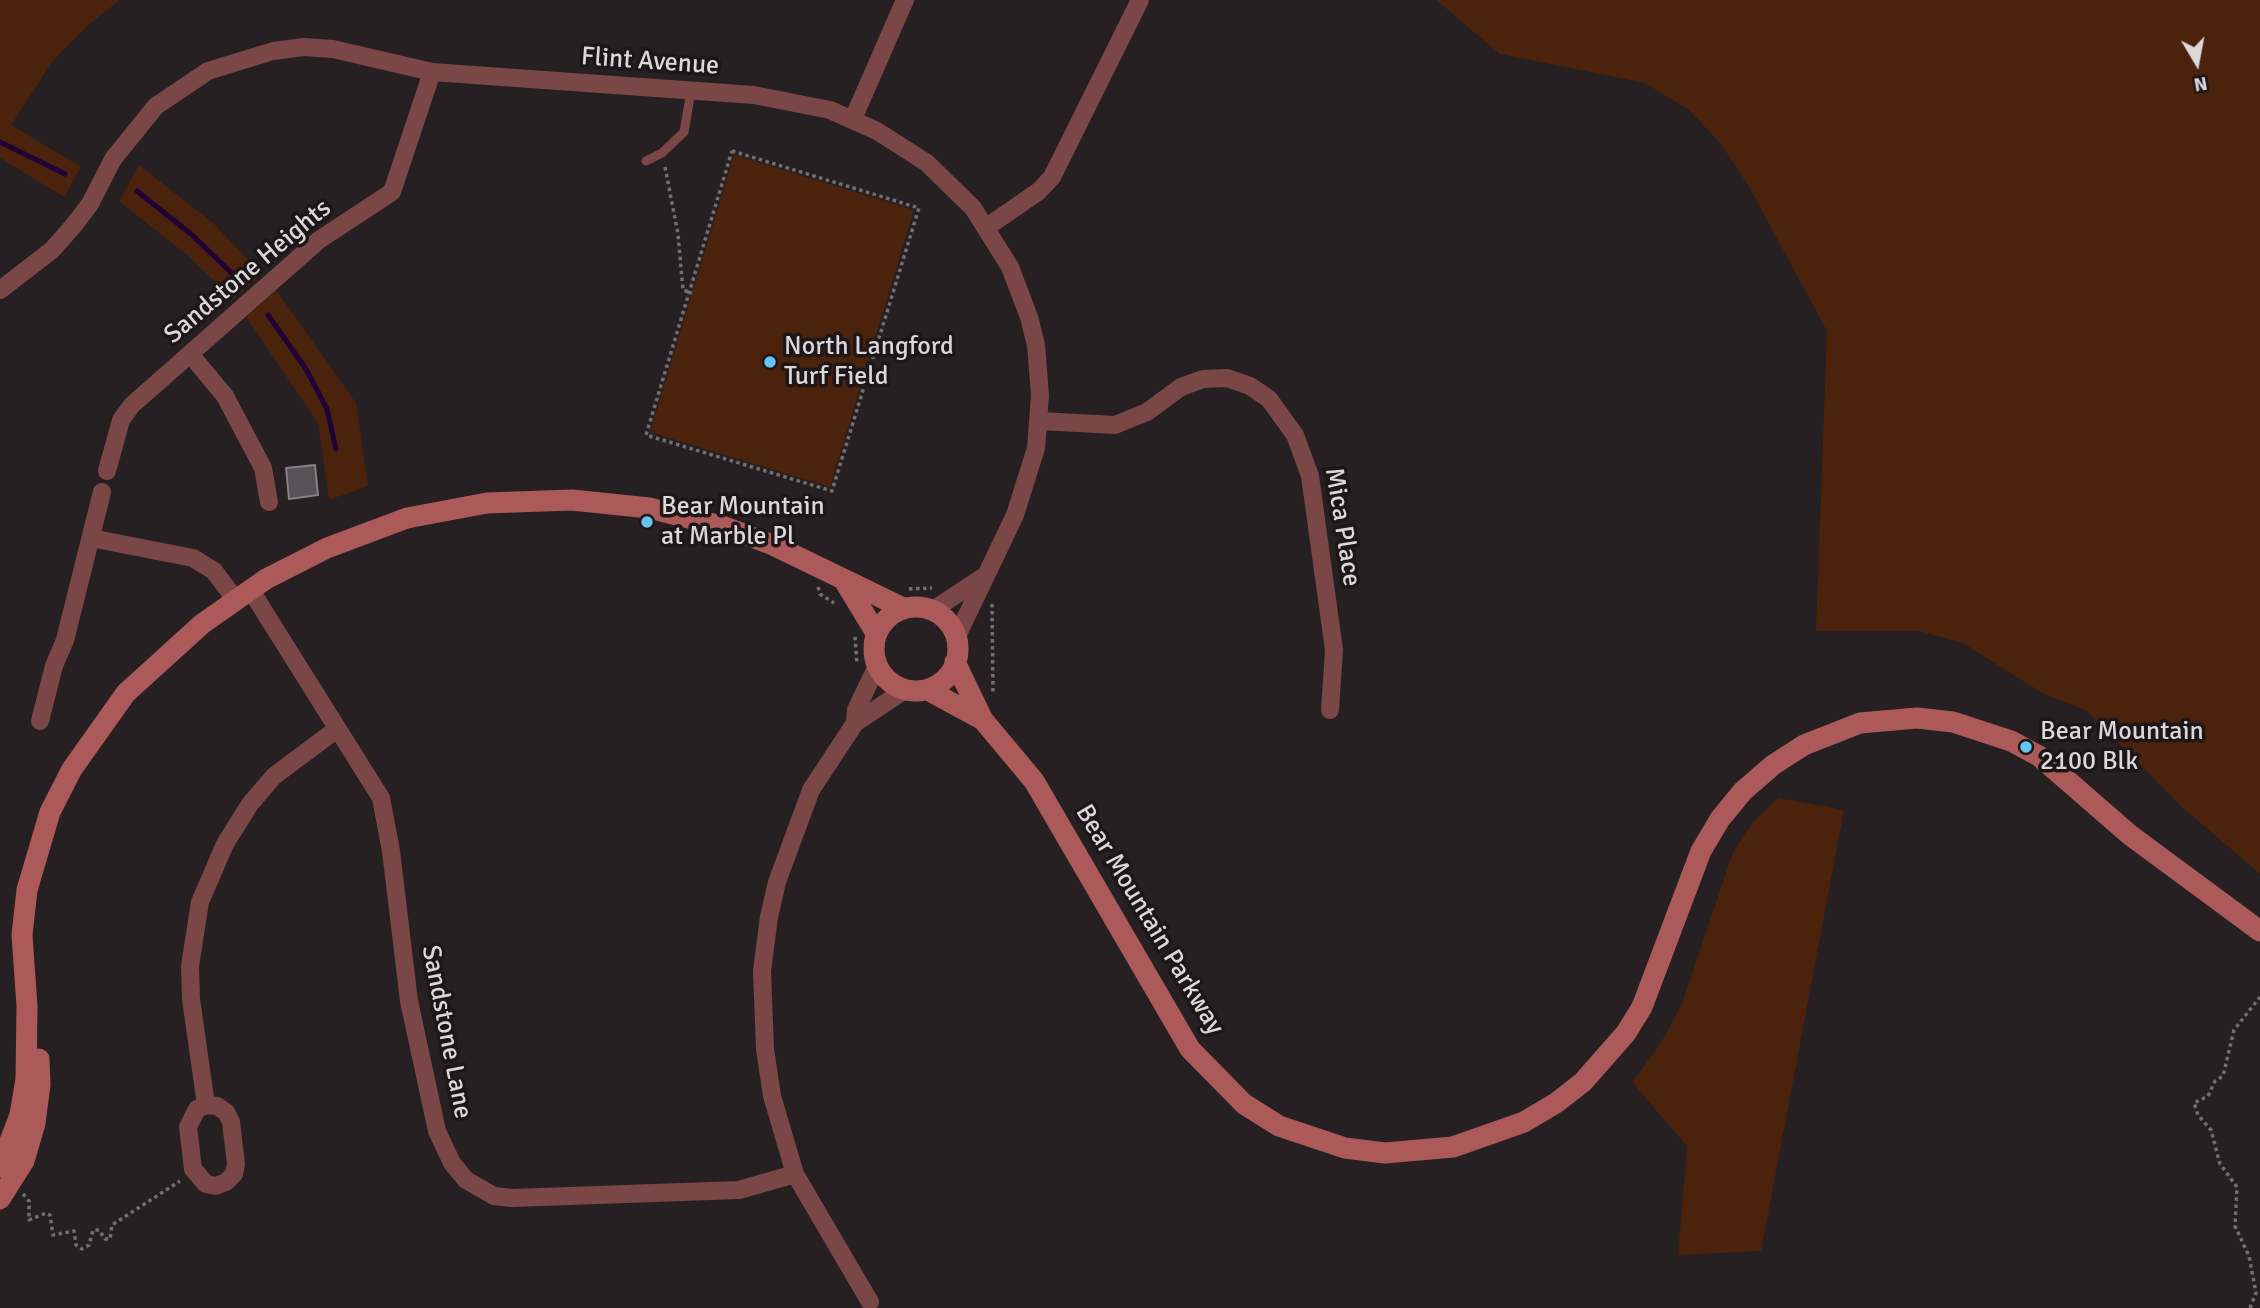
<!DOCTYPE html>
<style>
body{margin:0}
#map{position:relative;width:2260px;height:1308px;overflow:hidden;background:#262022;font-family:Signika,sans-serif}
canvas{display:block}
.north{position:absolute;left:2162px;top:28px;width:70px;height:70px;-webkit-text-stroke:5px #1d1719;paint-order:stroke;rotate:170deg;font-size:19px;font-weight:700;line-height:28px;text-align:center;color:#dcd7d9}
.north::after{content:'';display:block;margin:auto;width:24px;height:32px;background:#dcd7d9;clip-path:polygon(50% 0,100% 100%,50% 72%,0 100%)}
</style>
<div id="map">
<canvas width="2260" height="1308"></canvas>
<div class="north">N</div>
</div>
<script>
const context = document.querySelector('canvas').getContext('2d');
context.lineJoin = 'round';
function paint(path, color) { context.fillStyle = color; context.fill(path, 'evenodd'); }
const toPath = rows => new Path2D(rows.map(r => 'M' + r).join(''));
function trace(path, color, width, dash) { context.strokeStyle = color; context.lineWidth = width; context.lineCap = dash ? 'butt' : 'round'; context.setLineDash(dash || []); context.stroke(path); }
function write(font, color, halo, rows, align = 'center') {
  context.font = font + ' Signika,sans-serif'; context.lineWidth = 7; context.setLineDash([]); context.textBaseline = 'middle'; context.strokeStyle = halo; context.fillStyle = color; for (const [text, x, y, turn = 0] of rows) {
    context.save(); context.translate(x, y); context.rotate((+turn || 0) * Math.PI / 180); context.textAlign = isNaN(turn) ? turn : align; if (halo) context.strokeText(text, 0, 0); context.fillText(text, 0, 0); context.restore();
  }
}
paint(toPath([
 [0,0,120,0,88,25,52,62,11,125,81,167,64,197,0,158],
 [1436,0,2260,0,2260,874,2182,807,2086,710,2044,694,1963,643,1919,631,1816,631,1827,331,1748,185,1721,144,1689,110,1645,83,1500,54],
 [734,155,914,210,830,487,650,432],
 [139,165,213,223,262,274,233,299,187,255,119,201],
 [276,290,356,403,368,486,329,500,318,423,246,317],
 [1778,798,1844,810,1761,1251,1678,1255,1687,1146,1632,1082,1659,1046,1681,1006,1733,852,1753,822]
]), '#4b220c');
trace(toPath([
 [0,142,65,174],
 [137,191,191,234,241,282],
 [268,315,306,369,327,409,336,449]
]), '#1f0037', 5);
const building = toPath([
 [315,465,318,495,289,499,286,468,315,465]
]);
paint(building, '#575256');
trace(building, '#878186', 2);
trace(toPath([
 [732,151,919,208,832,491,646,435,732,151],
 [665,167,678,234,683,290,692,293],
 [818,587,820,594,834,603],
 [909,589,932,588],
 [992,604,993,694],
 [855,637,857,664],
 [23,1194,29,1201,29,1220,46,1213,50,1215,53,1235,74,1231,76,1245,82,1249,89,1245,93,1230,99,1230,105,1239,110,1239,112,1225,180,1181],
 [2250,1308,2256,1293,2249,1256,2235,1226,2237,1187,2220,1164,2211,1130,2198,1115,2194,1103,2208,1096,2215,1081,2223,1076,2234,1030,2260,997]
]), '#746e70', 3.5, [3.5, 3.5]);
trace(toPath([
 [646,161,662,153,684,132,691,91]
]), '#7b4646', 9);
trace(toPath([
 [853,119,905,0],
 [987,227,1039,191,1052,177,1140,0],
 [0,290,52,250,74,225,90,204,113,159,156,106,208,71,273,51,304,47,333,49,432,72,754,95,830,110,877,131,927,163,973,208,1010,267,1029,317,1036,345,1040,395,1036,448,1015,515,957,636],
 [190,354,225,396,263,468,269,502],
 [1040,421,1115,425,1147,412,1181,387,1203,379,1227,378,1250,386,1269,399,1295,435,1310,476,1334,650,1330,710],
 [107,471,121,420,132,405,319,240,392,192,432,72],
 [91,538,193,558,214,571,235,599],
 [250,589,381,798,391,851,409,1001,437,1131,452,1163,466,1180,494,1196,512,1198,739,1190,795,1174],
 [933,610,983,577],
 [40,721,54,666,65,640,102,492],
 [855,723,856,710,877,666],
 [206,1105,191,999,190,966,200,902,225,844,250,804,274,776,337,729],
 [206,1105,217,1106,226,1112,231,1122,236,1164,234,1174,226,1182,216,1186,206,1184,193,1169,188,1127,197,1109,206,1105],
 [870,1302,795,1174,772,1096,765,1049,762,971,769,917,777,882,811,790,855,723,905,690]
]), '#7b4646', 18);
trace(toPath([
 [845,582,876,633],
 '874 649a42 42 0 1 1 84 0a42 42 0 1 1-84 0Z',
 [955,662,983,720,1034,781,1190,1049,1244,1104,1279,1126,1345,1148,1385,1153,1453,1147,1524,1122,1556,1103,1583,1082,1626,1033,1642,1007,1701,851,1720,819,1743,791,1773,765,1804,745,1860,723,1917,718,1953,722,2011,741,2039,756,2130,835,2260,931],
 [928,690,983,720],
 [0,1167,20,1115,26,1079,27,1006,22,935,27,890,50,812,72,769,126,693,202,624,266,579,327,548,407,518,487,503,572,500,649,508,725,527,773,545,903,608],
 [0,1199,24,1161,35,1123,40,1085,39,1059]
]), '#ac5959', 21);
for (const [x, y, r, color] of [
 [770,362,7,"#65c5ee"],
 [647,522,7,"#65c5ee"],
 [2026,747,7,"#65c5ee"]
]) { const dot = new Path2D(); dot.arc(x, y, r, 0, 2 * Math.PI); context.fillStyle = color; context.fill(dot); trace(dot, '#1d1719', 2.5); }
write('26px', '#dcd7d9', '#1d1719', [
 ["Flint Avenue",650,62,4],
 ["Sandstone Heights",248,272,-40],
 ["Mica Place",1342,527,81],
 ["Bear Mountain Parkway",1149,920,59],
 ["Sandstone Lane",446,1032,79]
]);
write('26px', '#dcd7d9', '#1d1719', [
 ["North Langford",784,347],
 ["Turf Field",784,377],
 ["Bear Mountain",661,507],
 ["at Marble Pl",661,537],
 ["Bear Mountain",2040,732],
 ["2100 Blk",2040,762]
], 'left');
</script>
